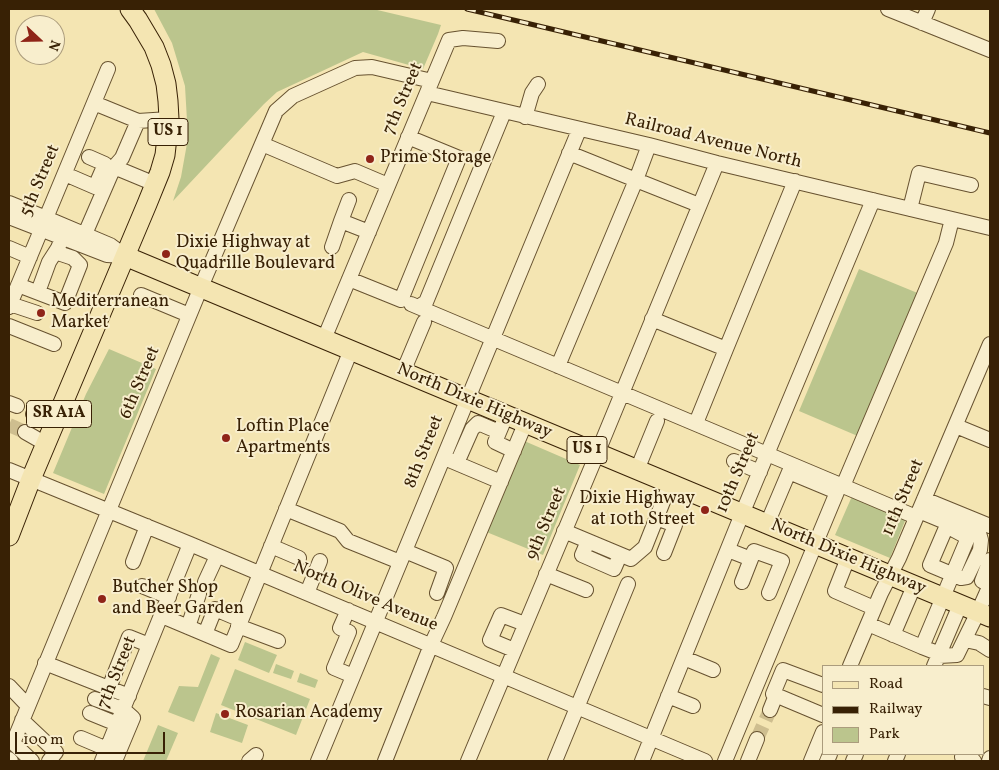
<!DOCTYPE html>
<style>
body{margin:0}
#map{position:relative;width:999px;height:770px;overflow:hidden;background:#f4e5b2;font-family:Vollkorn,serif}
canvas{display:block}
.frame{position:absolute;inset:0;border:10px solid #382105;pointer-events:none}
.legend{position:absolute;left:822px;top:665px;width:162px;height:90px;box-sizing:border-box;background:#f8eecd;border:1px solid #ab9c7d;margin:0;padding:6px 9px;list-style:none;font-size:15px;color:#382105}
.legend li{display:flex;align-items:center;gap:10px;height:25px}
.legend b{width:25px;border:1px solid #ab9c7d}
.north{position:absolute;left:15px;top:15px;width:50px;height:50px;box-sizing:border-box;background:#f8eecd;border:1px solid #ab9c7d;border-radius:50%;rotate:111deg;font-size:14px;font-weight:700;line-height:20px;text-align:center;color:#382105}
.north::after{content:'';display:block;margin:auto;width:18px;height:22px;background:#8f2418;clip-path:polygon(50% 0,100% 100%,50% 72%,0 100%)}
.scale{position:absolute;left:15px;top:732px;width:150px;height:22px;box-sizing:border-box;border:2px solid #382105;border-top:0;padding-left:6px;font-size:15px;line-height:18px;white-space:nowrap;color:#382105;-webkit-text-stroke:4px #f8eecd;paint-order:stroke}
</style>
<div id="map">
<canvas width="999" height="770"></canvas>
<div class="frame"></div>
<ul class="legend">
<li><b style="height:6px;background:#f4e5b2"></b>Road</li>
<li><b style="height:6px;background:#382105"></b>Railway</li>
<li><b style="height:14px;background:#bbc58d"></b>Park</li>
</ul>
<div class="north">N</div>
<div class="scale">100 m</div>
</div>
<script>
const context = document.querySelector('canvas').getContext('2d');
context.lineJoin = 'round';
function paint(path, color) { context.fillStyle = color; context.fill(path, 'evenodd'); }
const toPath = rows => new Path2D(rows.map(r => 'M' + r).join(''));
function trace(path, color, width, dash) { context.strokeStyle = color; context.lineWidth = width; context.lineCap = dash ? 'butt' : 'round'; context.setLineDash(dash || []); context.stroke(path); }
function write(font, color, halo, rows, align = 'center') {
  context.font = font + ' Vollkorn,serif'; context.lineWidth = 4; context.setLineDash([]); context.textBaseline = 'middle'; context.strokeStyle = halo; context.fillStyle = color; for (const [text, x, y, turn = 0] of rows) {
    context.save(); context.translate(x, y); context.rotate((+turn || 0) * Math.PI / 180); context.textAlign = isNaN(turn) ? turn : align; if (halo) context.strokeText(text, 0, 0); context.fillText(text, 0, 0); context.restore();
  }
}
paint(toPath([
 [154,9,373,9,441,25,438,34,423,69,363,52,277,92,264,104,173,201,181,177,188,138,185,86,172,43],
 [859,269,920,294,860,437,799,411],
 [109,349,156,369,104,494,53,473,86,394],
 [522,440,580,465,543,555,484,531],
 [853,494,907,516,890,558,835,535],
 [245,642,277,655,269,673,238,660],
 [211,654,220,658,194,722,168,712,179,686,198,687],
 [276,664,294,671,291,679,273,673],
 [235,669,310,699,296,735,221,705],
 [300,673,318,680,315,688,297,682],
 [216,713,248,725,242,743,210,732],
 [158,725,178,733,166,761,143,761]
]), '#bbc58d');
trace(toPath([
 [9,425,25,432],
 [757,739,770,710]
]), '#cebe8f', 14, [14, 7]);
const minor = toPath([
 [888,9,990,50],
 [922,23,928,9],
 [427,93,649,145,717,163,990,228],
 [525,117,532,93,538,84],
 [138,121,169,119],
 [262,144,337,176,355,171,388,185],
 [569,153,636,180,649,145],
 [114,167,155,184],
 [65,174,95,187,105,164,89,157],
 [349,200,341,221,369,232],
 [9,203,46,218,110,245,125,256],
 [910,209,919,173,971,185],
 [9,217,107,255,123,256],
 [85,234,114,167,122,158,138,121,94,103],
 [332,247,341,221],
 [9,248,30,257],
 [349,279,401,300,459,158,408,137],
 [18,285,65,303,80,265,73,258,61,254,58,248,62,238],
 [38,292,49,262,58,248],
 [141,295,189,315],
 [10,304,37,313],
 [411,304,418,307,426,302,504,112],
 [9,307,108,69],
 [418,307,843,486],
 [652,319,726,349,795,181],
 [9,326,54,344],
 [324,339,449,40,463,38,498,41],
 [558,366,636,180,699,205],
 [403,372,424,322],
 [9,403,17,406],
 [33,414,55,424],
 [503,423,495,442,514,451],
 [696,423,726,349],
 [956,426,990,440],
 [25,432,46,444],
 [449,460,501,482],
 [734,461,760,472],
 [457,463,472,429,478,423,499,432],
 [9,470,190,544,705,761],
 [637,470,657,421],
 [924,499,990,526],
 [286,509,340,531,348,541,400,562],
 [919,511,948,523,930,565,961,578,967,577,980,550,981,540,979,533,954,523,948,523],
 [916,517,843,486,946,243,952,219],
 [656,518,675,525,664,553],
 [564,531,631,559,645,547,670,484],
 [588,541,582,555,614,569,620,555],
 [271,546,299,558],
 [728,550,751,559,754,551,782,561,769,593],
 [405,551,446,568,437,593],
 [848,558,835,591,874,608],
 [133,562,147,526],
 [546,574,586,590],
 [205,582,217,556],
 [742,582,751,559],
 [142,586,169,597],
 [307,593,320,561],
 [348,610,340,628,349,632,334,668,353,676],
 [162,616,231,645,351,350],
 [868,624,922,647],
 [238,626,278,641],
 [188,627,199,594],
 [205,634,215,609,241,620],
 [893,635,914,586],
 [965,640,979,643,990,650],
 [514,650,490,640,501,615,525,624],
 [940,654,922,647,967,540,965,536,952,529],
 [939,656,957,655,978,612,990,585,982,581,990,560],
 [684,658,713,670],
 [45,663,129,696],
 [850,666,881,593,899,558,990,344],
 [934,666,960,605],
 [823,685,783,670,773,694,823,715],
 [9,686,28,706],
 [109,688,129,637,149,645],
 [668,696,693,706],
 [983,696,990,698],
 [95,699,123,709,133,718,115,761],
 [770,710,776,695],
 [90,713,117,724],
 [22,720,56,752,49,761],
 [81,738,107,749],
 [9,739,32,761],
 [13,743,201,287,276,111,293,96,355,68,372,67,432,81],
 [962,757,974,761],
 [9,759,11,761],
 [102,761,190,544],
 [249,761,256,755],
 [318,761,579,130],
 [385,761,431,645,444,617,525,424],
 [468,761,597,454,717,163],
 [555,761,628,584],
 [642,761,742,514,873,200],
 [725,761,837,492,789,472,767,524],
 [748,761,757,739],
 [811,761,823,732],
 [827,761,830,754],
 [853,761,856,754],
 [895,761,898,754],
 [989,761,990,758]
]);
const major = toPath([
 [125,256,990,617],
 [9,536,31,479,147,204,160,172,165,155,169,119,168,101,166,84,161,65,154,47,138,20,130,9]
]);
trace(minor, '#675230', 16);
trace(major, '#382105', 21);
trace(minor, '#f8eecd', 14);
trace(major, '#f4e5b2', 19);
const rail = toPath([
 [467,9,990,133]
]);
trace(rail, '#382105', 5);
trace(rail, '#f8eecd', 3, [9]);
for (const [x, y, r, color] of [
 [370,159,5,"#8f2418"],
 [166,254,5,"#8f2418"],
 [41,313,5,"#8f2418"],
 [226,438,5,"#8f2418"],
 [705,510,5,"#8f2418"],
 [102,599,5,"#8f2418"],
 [225,714,5,"#8f2418"]
]) { const dot = new Path2D(); dot.arc(x, y, r, 0, 2 * Math.PI); context.fillStyle = color; context.fill(dot); trace(dot, '#f8eecd', 2); }
for (const [x, y, w] of [
 [168,132,40],
 [59,414,65],
 [587,450,40]
]) { const box = new Path2D(); box.roundRect(x - w / 2, y - 13.5, w, 27, 4); context.fillStyle = '#f8eecd'; context.fill(box); trace(box, '#382105', 1); }
write('bold 16px', '#382105', null, [
 ["US 1",168,132],
 ["SR A1A",59,414],
 ["US 1",587,450]
]);
write('18px', '#382105', '#f8eecd', [
 ["7th Street",404,99,-67],
 ["Railroad Avenue North",713,142,14],
 ["5th Street",41,181,-67],
 ["6th Street",141,383,-67],
 ["North Dixie Highway",474,402,23],
 ["8th Street",425,452,-68],
 ["10th Street",739,473,-67],
 ["11th Street",904,498,-67],
 ["9th Street",547,524,-67],
 ["North Dixie Highway",848,558,23],
 ["North Olive Avenue",365,597,23],
 ["7th Street",118,673,-68]
]);
write('18px', '#382105', '#f8eecd', [
 ["Prime Storage",380,159],
 ["Dixie Highway at",176,244],
 ["Quadrille Boulevard",176,265],
 ["Mediterranean",51,303],
 ["Market",51,324],
 ["Loftin Place",236,428],
 ["Apartments",236,449],
 ["Dixie Highway",695,500,"right"],
 ["at 10th Street",695,521,"right"],
 ["Butcher Shop",112,589],
 ["and Beer Garden",112,610],
 ["Rosarian Academy",235,714]
], 'left');
</script>
